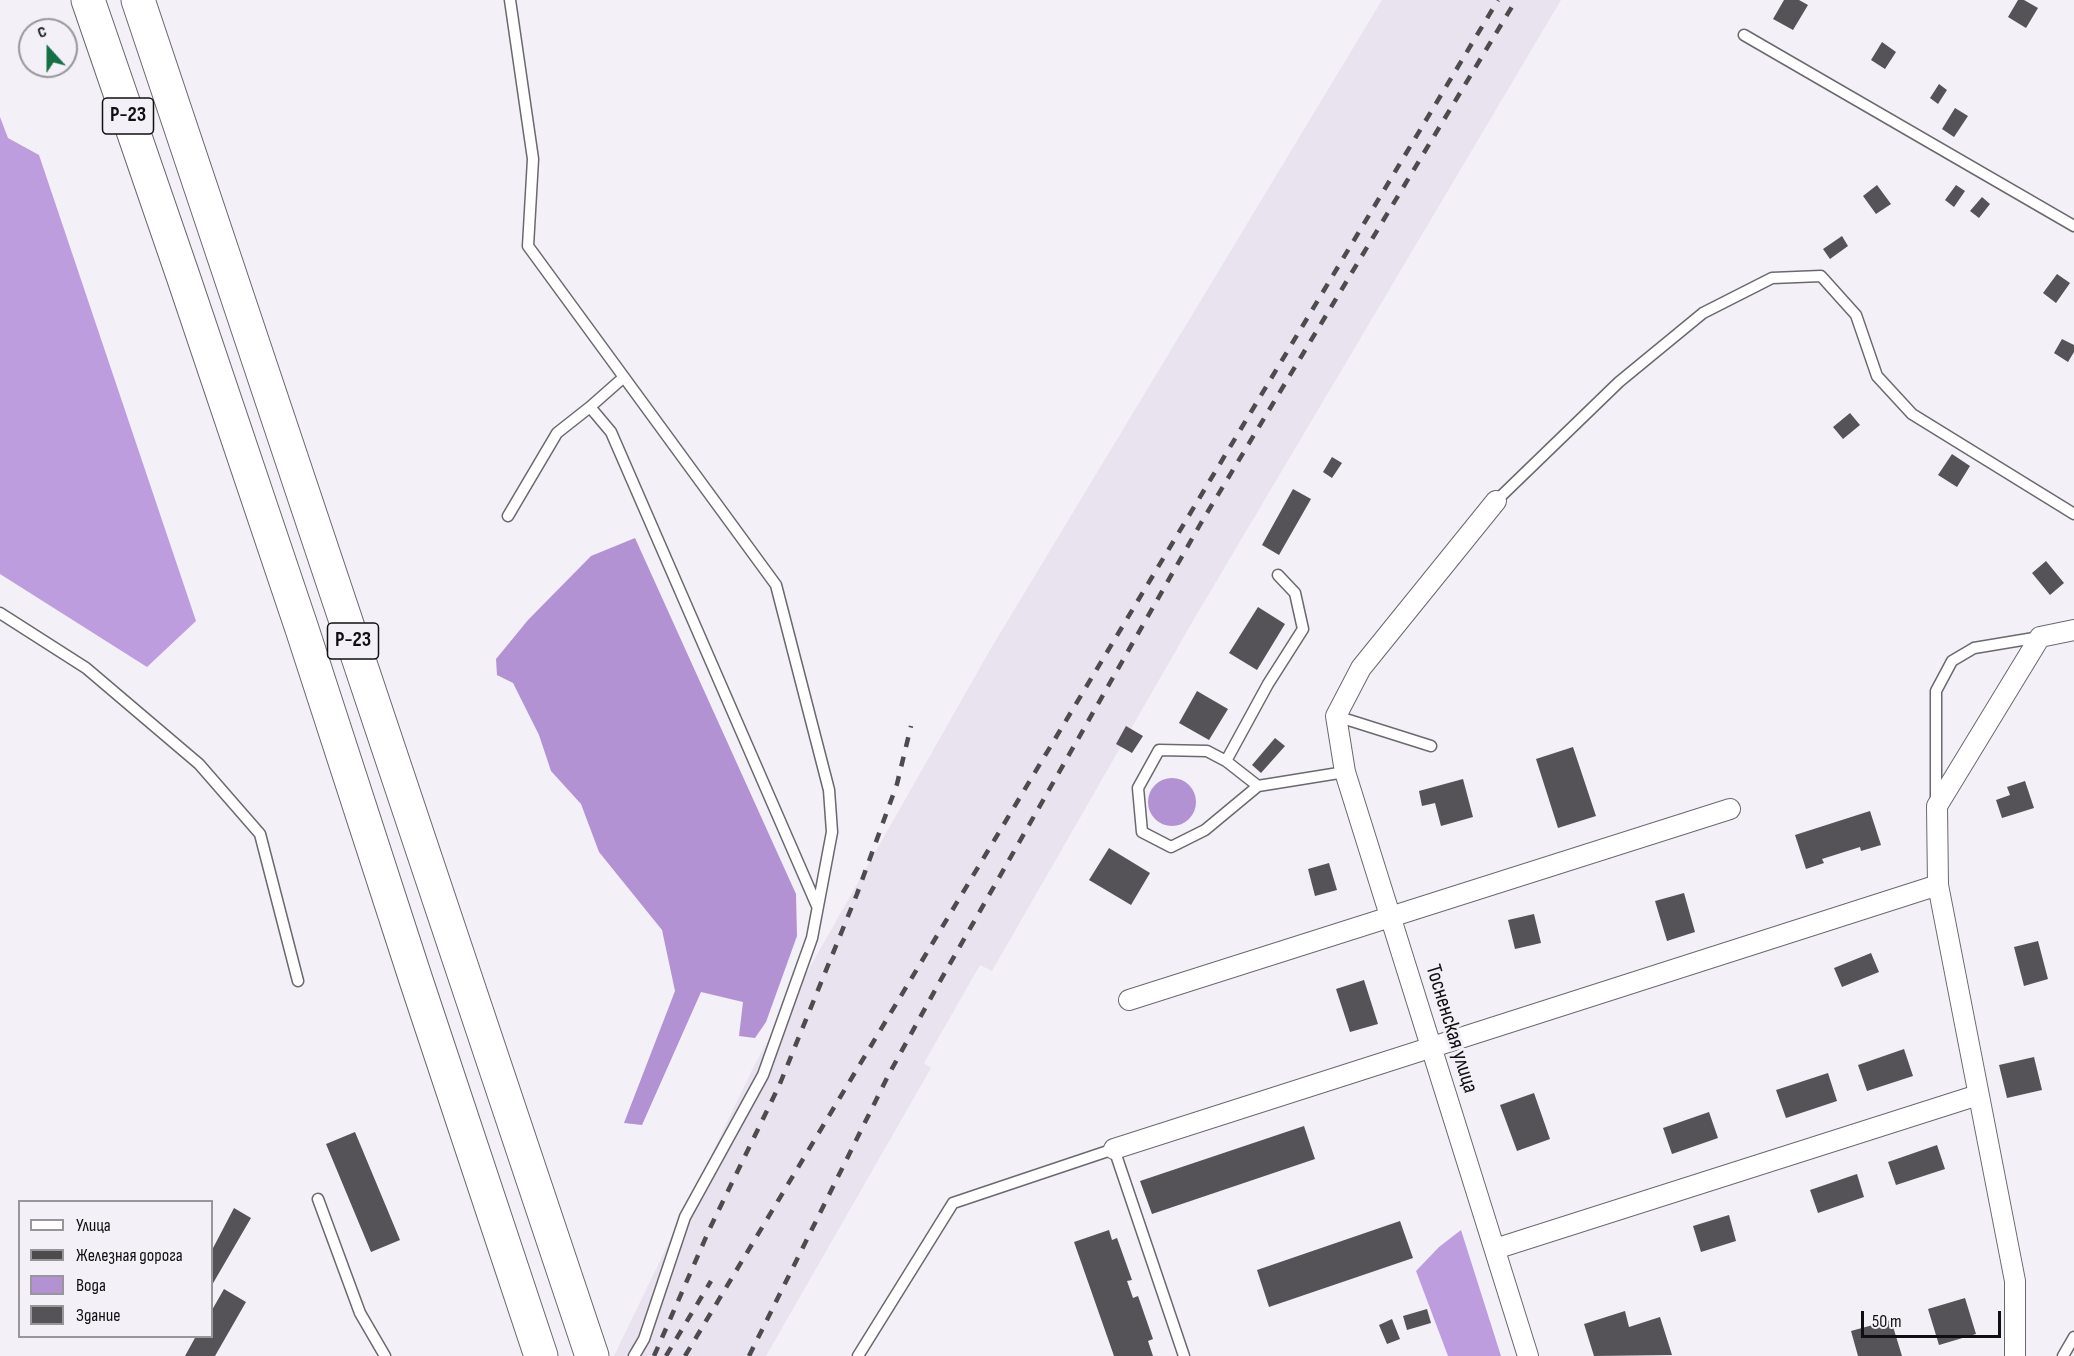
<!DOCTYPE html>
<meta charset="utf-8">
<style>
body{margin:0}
#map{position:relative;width:2074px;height:1356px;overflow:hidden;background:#f3f0f7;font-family:"Sofia Sans Condensed",sans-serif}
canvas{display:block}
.legend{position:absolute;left:18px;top:1200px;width:195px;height:138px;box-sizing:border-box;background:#f3f0f7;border:2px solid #98969b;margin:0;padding:8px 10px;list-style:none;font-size:18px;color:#100f11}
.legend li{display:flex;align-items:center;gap:12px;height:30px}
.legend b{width:30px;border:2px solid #98969b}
.north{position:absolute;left:18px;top:18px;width:60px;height:60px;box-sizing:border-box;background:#f3f0f7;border:2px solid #98969b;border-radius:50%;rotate:339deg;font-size:16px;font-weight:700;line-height:24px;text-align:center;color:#100f11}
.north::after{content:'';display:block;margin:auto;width:21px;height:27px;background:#157145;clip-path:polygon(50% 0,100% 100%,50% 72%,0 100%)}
.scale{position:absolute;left:1861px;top:1311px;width:140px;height:27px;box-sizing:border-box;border:3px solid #100f11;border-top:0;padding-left:8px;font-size:18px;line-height:21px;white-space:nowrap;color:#100f11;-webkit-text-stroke:4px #f3f0f7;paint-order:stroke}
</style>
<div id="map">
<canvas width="2074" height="1356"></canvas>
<ul class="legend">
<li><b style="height:8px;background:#fff"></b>Улица</li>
<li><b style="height:8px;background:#4c4b4e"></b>Железная дорога</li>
<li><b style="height:16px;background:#b392d4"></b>Вода</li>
<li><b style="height:16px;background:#555258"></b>Здание</li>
</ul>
<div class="north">С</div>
<div class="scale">50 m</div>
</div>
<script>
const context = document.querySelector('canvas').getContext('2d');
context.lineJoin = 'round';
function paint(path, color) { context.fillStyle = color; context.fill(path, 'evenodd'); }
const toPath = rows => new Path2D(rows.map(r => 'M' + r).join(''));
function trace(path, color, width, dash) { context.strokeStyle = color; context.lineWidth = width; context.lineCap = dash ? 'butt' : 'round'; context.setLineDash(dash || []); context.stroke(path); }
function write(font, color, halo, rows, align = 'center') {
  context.font = font + ' "Sofia Sans Condensed",sans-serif'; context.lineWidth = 6; context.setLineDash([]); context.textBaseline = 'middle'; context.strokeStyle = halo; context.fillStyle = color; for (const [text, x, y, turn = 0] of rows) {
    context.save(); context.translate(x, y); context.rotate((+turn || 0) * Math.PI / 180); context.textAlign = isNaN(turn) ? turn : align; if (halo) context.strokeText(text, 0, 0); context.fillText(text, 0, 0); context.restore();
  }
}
paint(toPath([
 [1382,0,1561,0,1194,619,992,971,980,965,924,1063,931,1068,766,1356,614,1356,756,1062,990,650]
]), '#e9e3f0');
paint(toPath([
 [0,117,8,138,39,155,196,621,147,667,0,574],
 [1461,1230,1501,1356,1448,1356,1416,1271,1439,1247]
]), '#be9ddf');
paint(toPath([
 [635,538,796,894,797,936,766,1022,755,1038,739,1036,743,1002,701,992,642,1125,624,1123,675,991,662,930,599,852,581,804,551,771,539,735,513,683,497,675,496,659,528,620,591,556],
 '1148 802a24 24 0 1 1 48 0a24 24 0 1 1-48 0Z'
]), '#b392d4');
paint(toPath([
 [1784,0,1799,0,1808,5,1793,30,1773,19],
 [2018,0,2024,0,2038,8,2026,28,2008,17],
 [1882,42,1896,52,1885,69,1871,60],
 [1939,84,1947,90,1938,104,1930,98],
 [1955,108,1968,116,1954,137,1942,129],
 [1877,185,1891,204,1876,214,1863,196],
 [1956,185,1965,191,1954,207,1945,200],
 [1982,197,1990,204,1979,218,1970,211],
 [1842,236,1848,246,1830,259,1823,249],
 [2057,274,2070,283,2056,303,2043,293],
 [2062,339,2074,345,2074,352,2068,362,2054,353],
 [1850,413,1860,425,1843,439,1833,427],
 [1952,454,1970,466,1957,487,1938,475],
 [1332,457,1342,463,1332,478,1323,472],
 [1293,489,1311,499,1279,555,1262,545],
 [2046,561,2064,583,2050,595,2032,573],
 [1258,607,1285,624,1257,670,1229,653],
 [1197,691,1228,709,1209,740,1179,723],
 [1126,726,1143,736,1132,753,1116,744],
 [1275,738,1285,746,1261,773,1252,765],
 [1573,747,1596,816,1558,828,1536,759],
 [1463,779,1473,817,1441,826,1435,803,1422,806,1419,791],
 [2025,781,2034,808,2002,818,1996,800,2010,795,2007,787],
 [1870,811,1881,845,1861,851,1860,847,1822,859,1824,863,1806,869,1795,835],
 [1109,848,1150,873,1131,905,1089,880],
 [1329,863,1337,890,1315,896,1308,869],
 [1684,893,1695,932,1667,941,1655,901],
 [1534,914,1541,943,1515,949,1508,920],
 [2038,941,2048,979,2024,986,2014,947],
 [1871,953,1879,972,1842,987,1834,968],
 [1364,980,1378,1024,1350,1032,1336,989],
 [1904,1049,1913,1076,1867,1091,1858,1065],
 [2034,1057,2042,1090,2007,1098,1999,1065],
 [1828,1073,1837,1101,1786,1118,1776,1090],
 [1534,1093,1550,1139,1517,1151,1500,1105],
 [1709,1112,1718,1138,1672,1154,1663,1128],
 [1304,1126,1315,1159,1152,1214,1140,1181],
 [355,1132,400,1240,371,1252,326,1144],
 [1937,1145,1945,1169,1896,1185,1888,1162],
 [1857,1174,1864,1197,1818,1213,1810,1190],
 [234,1208,251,1218,212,1285,212,1250],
 [1729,1215,1736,1241,1701,1252,1693,1226],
 [1400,1221,1413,1258,1269,1307,1257,1270],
 [1109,1230,1112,1240,1117,1238,1132,1280,1127,1281,1133,1298,1138,1296,1153,1339,1148,1341,1153,1356,1114,1356,1074,1242],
 [224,1289,246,1302,215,1356,185,1356,196,1336,212,1336,212,1310],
 [1965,1298,1976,1334,1939,1345,1928,1309],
 [1427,1309,1431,1323,1407,1330,1403,1316],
 [1625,1311,1629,1327,1660,1317,1672,1355,1594,1356,1584,1324],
 [1392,1319,1400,1339,1387,1344,1379,1325],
 [1891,1320,1902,1356,1858,1356,1851,1331]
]), '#555258');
const service = toPath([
 [510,0,533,159,528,246,776,585,829,790,832,832,812,938,763,1075,685,1217,644,1339,634,1356],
 [1744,35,2074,226],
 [590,407,624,377],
 [1496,501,1619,382,1703,313,1772,278,1821,276,1856,315,1877,376,1912,414,2074,514],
 [508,516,557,433,590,407,611,432,817,906],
 [0,613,86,668,199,764,260,834,298,981],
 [1336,716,1431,746],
 [1226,761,1268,684,1303,629,1295,593,1278,575],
 [1258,786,1226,761,1207,751,1159,750,1138,788,1142,832,1171,847,1205,830,1258,786,1345,772],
 [1936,803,1936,691,1952,661,1974,648,2040,637],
 [318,1199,360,1313,385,1356],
 [858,1356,953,1203,1114,1149,1184,1356],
 [2063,1356,2074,1337]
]);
const minor = toPath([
 [1496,501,1361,668,1336,716,1345,772,1528,1356],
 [1129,1000,1730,809],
 [1114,1149,1938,885],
 [1495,1249,1978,1095],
 [2015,1356,2015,1281,1938,885,1937,806,2040,637,2074,630]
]);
const trunk = toPath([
 [88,0,183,276,302,629,416,980,541,1356],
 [138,0,592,1356]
]);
trace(service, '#6b686e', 13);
trace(minor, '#6b686e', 22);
trace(trunk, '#6b686e', 35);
trace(service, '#fff', 10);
trace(minor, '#fff', 20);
trace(trunk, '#fff', 33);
trace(toPath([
 [654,1356,710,1228,779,1086,857,894,897,784,911,726],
 [666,1356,711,1281],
 [685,1356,1498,0],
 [749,1356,889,1074,939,983,1201,523,1516,0]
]), '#4c4b4e', 4.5, [10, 10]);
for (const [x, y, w] of [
 [128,116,51],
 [353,641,51]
]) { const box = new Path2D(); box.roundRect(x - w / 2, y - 18, w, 36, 4.5); context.fillStyle = '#f3f0f7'; context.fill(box); trace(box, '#100f11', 1.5); }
write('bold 21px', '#100f11', null, [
 ["Р-23",128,116],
 ["Р-23",353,641]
]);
write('22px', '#100f11', '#f3f0f7', [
 ["Тосненская улица",1451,1029,73]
]);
</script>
